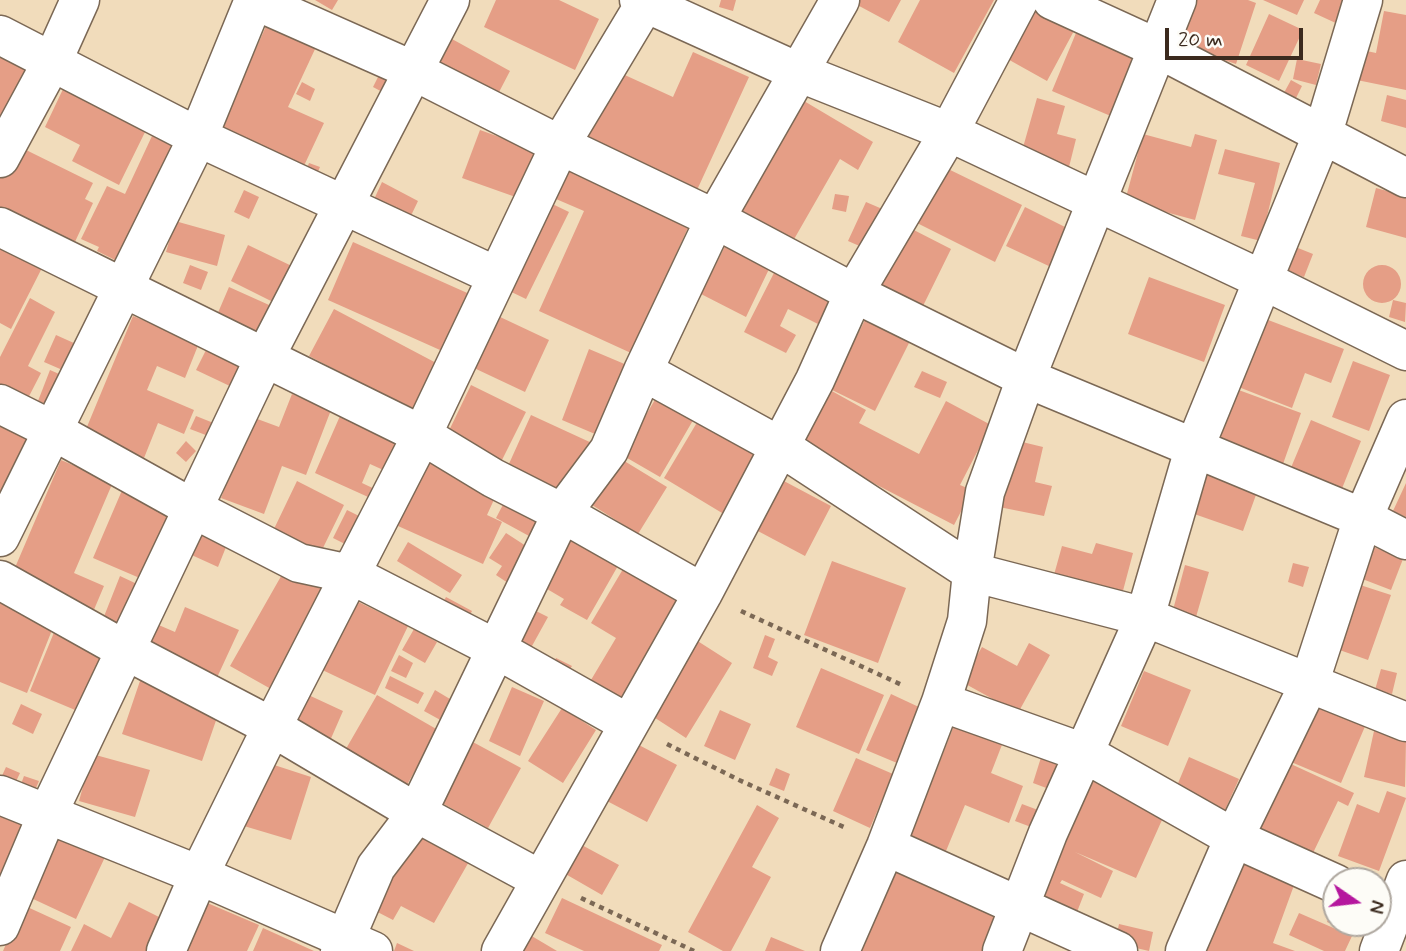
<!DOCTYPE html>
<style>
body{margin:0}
#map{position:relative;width:1406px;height:951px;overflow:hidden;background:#f1dcbb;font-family:Mynerve,sans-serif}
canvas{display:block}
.north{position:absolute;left:1322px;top:867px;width:70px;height:70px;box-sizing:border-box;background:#fdfcf7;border:2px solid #afa8a0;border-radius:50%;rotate:104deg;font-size:19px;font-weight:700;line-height:28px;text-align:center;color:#3b2a1e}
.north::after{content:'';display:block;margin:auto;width:24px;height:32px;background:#b5179e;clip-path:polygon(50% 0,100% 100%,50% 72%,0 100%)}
.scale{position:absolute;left:1165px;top:28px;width:138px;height:32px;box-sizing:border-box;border:4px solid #3b2a1e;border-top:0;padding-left:9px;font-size:21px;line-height:24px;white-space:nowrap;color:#3b2a1e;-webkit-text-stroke:5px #fdfcf7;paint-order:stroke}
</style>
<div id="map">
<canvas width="1406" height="951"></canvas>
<div class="north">N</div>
<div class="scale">20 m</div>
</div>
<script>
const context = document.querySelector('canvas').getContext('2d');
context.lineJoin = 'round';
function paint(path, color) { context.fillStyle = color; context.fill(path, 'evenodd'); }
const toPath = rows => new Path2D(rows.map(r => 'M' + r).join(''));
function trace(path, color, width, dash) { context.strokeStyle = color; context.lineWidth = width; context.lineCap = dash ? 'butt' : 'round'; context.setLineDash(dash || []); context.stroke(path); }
paint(toPath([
 [315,0,338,0,332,10],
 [496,0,559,0,599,19,575,70,484,27],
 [721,0,736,0,733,11,719,7],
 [848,0,901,0,889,22],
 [920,0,994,0,954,73,898,42],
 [1188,0,1248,0,1256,3,1236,64,1173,43],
 [1263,0,1304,0,1297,15],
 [1320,0,1351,0,1340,25,1314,13],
 [1031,5,1075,29,1047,81,1004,57],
 [1384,11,1406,15,1406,90,1347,78,1353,48,1376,53],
 [1269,14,1303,30,1279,81,1246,65],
 [267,24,316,47,288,107,324,123,302,170,219,131],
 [1076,33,1137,59,1113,117,1052,91],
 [452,39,510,71,498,94,440,63],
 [693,52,749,77,697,190,585,139,616,71,673,97],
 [0,55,33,70,0,132],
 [1297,59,1321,64,1316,85,1293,79],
 [381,71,395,78,386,94,373,87],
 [1291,80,1302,86,1292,106,1280,100],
 [302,82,315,89,310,101,296,94],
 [64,87,147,128,119,185,72,161,80,145,45,127],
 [1387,95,1406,100,1406,128,1381,121],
 [1037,98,1065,106,1057,134,1076,139,1068,171,1020,158],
 [804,101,873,142,858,170,840,159,793,241,741,211],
 [480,130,541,152,524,200,462,178],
 [1143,134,1191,147,1195,134,1217,140,1195,220,1125,201],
 [152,136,173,146,117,261,97,251,99,247,81,239,107,186,125,194],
 [20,147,93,183,85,199,93,203,74,244,0,208,0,166],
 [1225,149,1280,163,1261,241,1241,236,1255,183,1218,174],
 [565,160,692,219,631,353,539,311,584,211,549,196],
 [309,163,320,167,315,178,305,173],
 [942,166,1022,205,995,262,915,222],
 [382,182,418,201,407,224,371,206],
 [1376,188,1406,196,1406,238,1366,227],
 [244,190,259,197,249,219,234,212],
 [835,194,849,196,846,212,832,209],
 [542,199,569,212,526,299,499,286],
 [866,202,887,211,871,251,848,241],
 [1025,207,1071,230,1053,268,1006,246],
 [175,221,225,235,217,266,166,252],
 [906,226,951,249,922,308,876,286],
 [0,242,44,264,11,329,0,323],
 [353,242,474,296,449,354,328,300],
 [726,244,770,267,746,317,701,294],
 [248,245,298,269,281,306,231,281],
 [1293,246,1313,254,1304,277,1285,270],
 [190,265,208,272,201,290,183,283],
 '1363 284a19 19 0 1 1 38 0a19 19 0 1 1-38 0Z',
 [777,267,844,301,830,330,788,309,780,326,796,335,786,353,744,332],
 [1149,277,1225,305,1204,362,1128,334],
 [229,287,278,309,262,344,214,322],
 [30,298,55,312,28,366,41,373,25,404,0,391,0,357],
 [1393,300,1406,303,1405,322,1389,317],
 [334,309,440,365,416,412,309,356],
 [869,312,913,335,875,411,830,389],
 [133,316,199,343,185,378,157,366,147,390,194,410,184,434,158,423,144,458,84,434],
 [498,316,549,340,525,392,474,368],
 [1263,318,1344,349,1331,383,1305,373,1292,408,1236,386],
 [56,335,85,348,74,375,44,362],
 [589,349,634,368,614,418,603,414,595,434,562,420],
 [206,350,244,367,234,388,196,370],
 [1353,361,1390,375,1369,431,1332,417],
 [50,370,66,377,55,407,38,401],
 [922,371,947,382,940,398,914,387],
 [471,385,526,412,498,468,444,441],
 [662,388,699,410,660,477,622,455],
 [1236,389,1301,413,1283,464,1218,440],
 [830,390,866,410,859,423,919,454,946,401,991,425,960,485,972,490,954,525,802,446],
 [292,394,331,410,306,475,282,466,264,514,221,498,252,417,279,427],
 [702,414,770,451,732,519,664,478],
 [531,415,594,444,571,495,508,466],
 [196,416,216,424,211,437,190,429],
 [340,416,403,445,390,473,370,464,362,483,381,492,377,501,315,473],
 [1311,420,1361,441,1341,491,1290,470],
 [0,425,39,444,0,499],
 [1014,440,1043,447,1035,482,1052,486,1044,516,999,507],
 [186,441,196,451,186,462,176,453],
 [621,459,667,487,638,534,592,505],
 [61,460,113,482,74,573,104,586,93,612,11,577],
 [427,461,497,493,487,515,502,522,483,564,398,526],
 [1190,469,1257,492,1243,531,1177,508],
 [782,480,831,506,805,556,756,530],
 [297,481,344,505,320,554,273,531],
 [1406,483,1406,517,1393,511],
 [123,488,179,512,149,582,93,558],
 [506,499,550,523,540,542,496,518],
 [347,510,363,518,349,546,333,538],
 [196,528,228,542,218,567,185,552],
 [574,529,623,557,587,620,560,605,564,599,542,586],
 [506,533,526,546,518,559,525,564,511,585,496,575,502,566,489,558],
 [408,542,462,575,450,593,397,561],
 [1096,543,1133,553,1120,602,1052,582,1062,546,1092,554],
 [1364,543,1403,559,1391,590,1352,575],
 [629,559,688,595,623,706,588,685,616,638,591,623],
 [832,561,906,588,878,663,804,635],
 [1293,563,1309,567,1303,587,1288,582],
 [288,564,329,587,271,689,230,666],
 [1185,565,1209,572,1196,617,1173,610],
 [120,576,137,584,121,625,103,619],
 [1354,583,1391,595,1368,660,1331,647],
 [346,596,408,626,375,695,314,666],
 [446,597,472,611,463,628,437,614],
 [0,603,54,625,27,693,0,682],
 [526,606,548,617,527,655,506,645],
 [185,607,239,630,214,684,141,653,154,623,175,632],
 [414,629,437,642,425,663,402,650],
 [55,630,112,654,87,715,30,691],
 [765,635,775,639,768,657,778,662,772,676,753,668],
 [696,640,732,663,686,738,649,714],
 [1029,643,1050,655,1018,713,962,682,982,647,1017,666],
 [399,655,413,663,406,678,391,671],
 [556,658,572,666,563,680,548,672],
 [821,668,884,695,859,754,796,727],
 [1381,669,1397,673,1392,694,1375,690],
 [1144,671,1191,690,1168,746,1121,726],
 [390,676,424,693,418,704,385,688],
 [141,678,221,706,202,761,122,734],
 [512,687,544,701,520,756,489,741],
 [435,690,455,702,444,722,424,711],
 [302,692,343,711,329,743,288,724],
 [891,694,921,708,897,763,866,750],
 [377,695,438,730,404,790,343,754],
 [1308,700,1366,724,1341,783,1284,759],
 [21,704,42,714,33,734,12,724],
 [562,708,596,730,563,783,528,761],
 [720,710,751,724,735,760,704,746],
 [957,718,1005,737,991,773,1023,786,1009,823,965,805,946,851,910,837],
 [1374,731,1406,739,1405,787,1364,777],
 [471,741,521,768,488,828,438,801],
 [637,744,677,765,647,822,607,801],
 [1043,751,1059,757,1049,789,1033,783],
 [92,754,150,770,135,817,79,801],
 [1189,757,1239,779,1225,810,1176,788],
 [856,758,893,774,870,828,833,811],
 [1280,759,1354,793,1348,806,1338,801,1313,853,1250,823],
 [265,762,311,777,291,840,244,826],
 [6,767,20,773,11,792,0,780],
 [776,768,790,774,784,791,769,785],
 [1083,774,1166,811,1136,878,1075,852,1113,871,1101,898,1062,880,1060,883,1084,894,1075,917,1030,897],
 [24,776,39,781,32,797,18,792],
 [1387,791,1406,798,1379,871,1338,856,1357,804,1379,813],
 [1022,804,1038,810,1031,827,1015,821],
 [757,805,779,818,752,867,771,877,731,951,723,951,688,932],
 [0,815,31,827,0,879],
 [416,817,475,851,434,923,401,906,393,920,366,906],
 [58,835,105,857,76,919,29,897],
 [578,843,619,865,602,895,562,872],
 [1238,857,1297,877,1273,943,1295,951,1196,951],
 [886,863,1008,916,993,951,858,951],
 [562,898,662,945,659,951,584,951,545,933],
 [1336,900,1336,923,1365,923,1361,935,1327,922],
 [129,902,163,919,148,951,71,951,84,924,111,938],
 [205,902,259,925,247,951,185,951],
 [23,905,71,927,60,951,3,951],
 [1299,913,1352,936,1345,951,1324,951,1289,935],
 [1119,924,1153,932,1149,951,1115,943],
 [263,928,314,951,253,951],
 [530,935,557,951,521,951],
 [771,937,805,951,765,951],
 [397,943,414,951,394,951]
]), '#e59e86');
const minor = toPath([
 [254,0,412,70,560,145,715,219,854,293,1026,378,1363,518,1406,540],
 [639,0,798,72,949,132,1263,280,1406,351],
 [1052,0,1159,49,1406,178],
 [0,35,198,137,496,276],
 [0,158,53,60,80,0],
 [0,227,422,435,493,478,562,513,703,593],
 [643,371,781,447,972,572,1145,617,1406,722],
 [0,404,52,430,194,509,299,563,350,574,496,649,629,724],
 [0,537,198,137,254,0],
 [0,580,125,650,272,727,417,813,541,880],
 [941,702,1084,753,1234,838,1336,884],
 [0,795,199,875,373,951],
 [886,846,1118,951],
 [0,926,47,815,265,357,450,0],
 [166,951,199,875,272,727,422,435,560,145,647,0],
 [340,951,376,867,417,813,562,513,609,450,643,371,715,219,840,0],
 [501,951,703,593,815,380,854,293,949,132,1019,0],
 [840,951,886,846,941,702,967,621,972,572,985,492,1026,378,1177,0],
 [1002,951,1048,833,1145,617,1194,449,1323,133,1363,0],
 [1185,951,1234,838,1309,684,1363,518,1406,419],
 [1379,951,1406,880]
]);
trace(minor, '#7b6855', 41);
trace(toPath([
 [741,611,902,685],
 [667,744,739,780,846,828],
 [581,898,694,951]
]), '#7b6855', 4.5, [5, 5]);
trace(minor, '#fff', 38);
</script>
